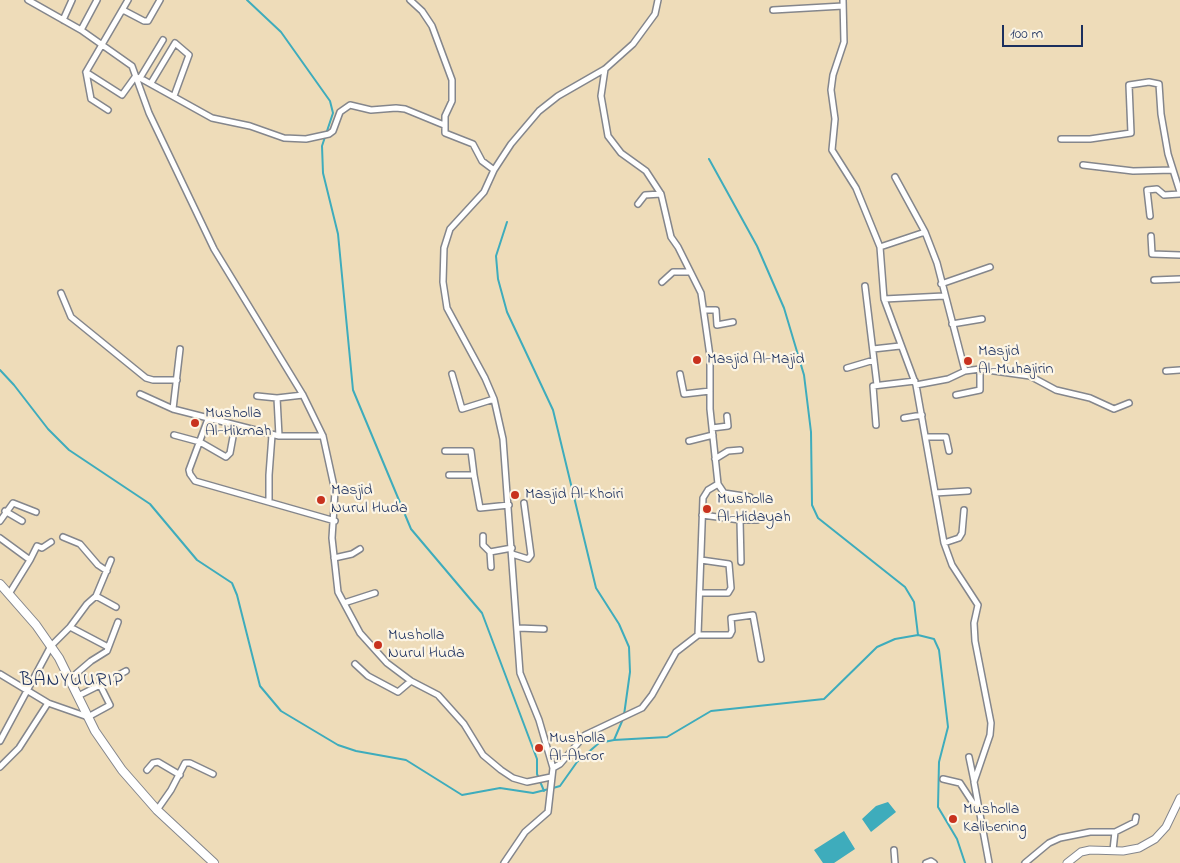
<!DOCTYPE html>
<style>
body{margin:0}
#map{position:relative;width:1180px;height:863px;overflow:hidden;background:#eedcb9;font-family:"Indie Flower",sans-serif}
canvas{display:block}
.scale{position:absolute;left:1002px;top:25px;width:81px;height:22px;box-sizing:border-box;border:2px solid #1b2f5e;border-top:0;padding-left:6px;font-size:15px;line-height:18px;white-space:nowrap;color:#1b2f5e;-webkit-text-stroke:4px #fcf5e5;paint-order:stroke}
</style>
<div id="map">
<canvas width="1180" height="863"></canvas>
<div class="scale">100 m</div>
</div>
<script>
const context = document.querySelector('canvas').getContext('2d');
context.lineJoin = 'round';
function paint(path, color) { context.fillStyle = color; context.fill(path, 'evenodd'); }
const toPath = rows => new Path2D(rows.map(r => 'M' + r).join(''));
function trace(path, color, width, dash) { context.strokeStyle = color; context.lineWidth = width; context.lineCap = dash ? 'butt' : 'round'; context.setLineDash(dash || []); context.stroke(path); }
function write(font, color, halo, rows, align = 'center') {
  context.font = font + ' "Indie Flower",sans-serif'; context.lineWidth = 4.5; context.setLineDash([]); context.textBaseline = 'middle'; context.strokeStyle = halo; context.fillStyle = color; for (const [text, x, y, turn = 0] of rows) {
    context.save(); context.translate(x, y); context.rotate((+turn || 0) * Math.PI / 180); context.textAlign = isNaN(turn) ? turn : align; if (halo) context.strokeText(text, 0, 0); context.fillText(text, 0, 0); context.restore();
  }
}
paint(toPath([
 [888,802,896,812,871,832,862,819,876,806],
 [844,831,855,849,834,863,823,863,814,850]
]), '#3eacbc');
trace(toPath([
 [247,0,281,32,330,101,333,113,322,146,323,173,338,234,353,390,411,529,482,613,537,759,537,774,544,791],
 [709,159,757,246,784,308,804,375,811,432,812,505,818,518,905,587,914,602,918,635],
 [507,222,496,256,498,279,507,312,553,410,596,588,619,624,629,647,630,672,624,715],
 [0,370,14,385,48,429,69,450,150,504,197,560,232,583,237,595,260,686,281,711,338,745,356,751,406,760,462,795,500,788,533,793,549,789],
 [614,740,623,719],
 [553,788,560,786,577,762,599,743,614,740,667,737,711,711,824,699,877,647,895,639,918,635,934,639,939,650,948,727,939,762,938,807,957,839,965,863]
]), '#3eacbc', 2);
const street = toPath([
 [28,0,81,30,132,66,149,113,214,249,303,395,323,436,335,491,332,538,338,592,360,633,387,663,411,681,438,695,464,724,483,755,501,770,513,778,527,782,551,777],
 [410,0,422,11,432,26,452,80,452,101,445,116,445,133,473,144,482,161,494,170],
 [843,0,844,42,833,75,831,90,835,119,832,150,856,188,880,247,884,299,916,385,944,543,952,565,978,605,974,623,975,641,991,723,990,735,974,782,989,863],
 [123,10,144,21,148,21,160,0],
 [773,10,843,6],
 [63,20,72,0],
 [81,30,97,0],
 [86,72,122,95,135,77,140,78,212,118,250,126,284,138,306,139,329,134,333,131,340,112,350,105,371,110,396,108,405,109,444,125],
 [140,78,163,40],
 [151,83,175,43,189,55,174,96],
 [108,110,91,99,86,72,128,0],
 [1061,139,1090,139,1131,133,1129,85,1149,82,1159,84,1161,114,1168,154,1180,192],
 [1083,165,1133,171,1173,170],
 [895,177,925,232],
 [638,204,645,195,661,194],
 [1150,216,1147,190,1157,189,1164,195,1180,194],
 [1151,236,1152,254,1180,255],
 [880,247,925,232,937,263,965,371,948,379,916,385],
 [1154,280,1180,279],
 [662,282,673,272,690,272],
 [941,284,990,267],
 [865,286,877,385],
 [61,293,71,317,146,378,153,380,177,380],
 [884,299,944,296],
 [704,310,716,310,717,325,733,322],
 [952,324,982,319],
 [180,349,173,409,279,436,323,436],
 [873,349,900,346],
 [847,368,874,360],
 [965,371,980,369,1030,376,1056,390,1090,398,1114,409,1129,403],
 [1166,371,1180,370],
 [452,374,462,409,494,399],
 [680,374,684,394,710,391],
 [140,394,173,409],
 [956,395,980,390,980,369],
 [257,396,277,398,303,395],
 [277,398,279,436],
 [904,418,922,415],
 [208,419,189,470,190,474,195,481,335,521],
 [876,425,873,386,915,381],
 [712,428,728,426,727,416],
 [174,435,200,442,226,457,230,453,235,426],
 [926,437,946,437,949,451],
 [689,441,713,435],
 [445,451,471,451,474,475],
 [715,459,728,451,740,450],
 [449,475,474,475,480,508,509,505],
 [718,484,724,493,750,497],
 [935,493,968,491],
 [269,502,269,475,272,435],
 [5,511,22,521],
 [702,515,740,520,741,562],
 [740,520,757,520],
 [0,521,13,503,36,512],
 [483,536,483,545,490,552],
 [63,537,80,544,98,565,107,571],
 [0,538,30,560,37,546,42,548,51,542],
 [944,543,959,538,962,533,964,510],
 [512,554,528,559,531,555,524,503],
 [334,558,352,554,360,549],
 [491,567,490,552,512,548],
 [701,593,728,593,731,588,729,564,701,560],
 [9,594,30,560],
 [96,596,111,560],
 [344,603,375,593],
 [70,627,108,647],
 [518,628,544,629],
 [698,635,730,635,732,631,731,618,753,615,761,659],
 [355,664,368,676,398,692,411,681],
 [0,674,48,703,88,717,110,705,100,685,126,671],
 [70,679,91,661,107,651,118,622],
 [78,696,100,685],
 [0,741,51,646,70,627,87,604,96,596,116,607],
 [969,757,974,781],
 [0,767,19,748,48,703],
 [553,768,560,764,585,735,642,708,652,695,676,652,698,635,703,498,708,490,718,484,710,409,710,356,701,293,678,247,671,237,661,194,646,171,621,153,608,136,601,96,605,69],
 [147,770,153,763,158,762,180,775],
 [943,779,960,783,977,809],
 [157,810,171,790,185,763,190,763,213,774],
 [894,850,895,863],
 [1113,850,1115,832,1135,822,1136,817],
 [504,863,525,832,548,812,553,768,539,720,520,673,503,439,494,399,485,378,447,308,443,282,444,248,450,229,484,192,494,170,511,144,539,111,558,96,605,69,633,44,655,14,658,0],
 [926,863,931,861,934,863],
 [1025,863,1049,843,1060,838,1090,832,1115,832]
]);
const secondary = toPath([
 [1067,863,1081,852,1090,850,1123,851,1139,848,1155,839,1166,827,1180,798]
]);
const primary = toPath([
 [0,584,36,625,59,658,95,731,122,770,157,810,214,863]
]);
trace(street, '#84868c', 8);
trace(secondary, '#84868c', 9);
trace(primary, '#84868c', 10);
trace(street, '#fff', 5);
trace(secondary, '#fff', 7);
trace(primary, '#fff', 8);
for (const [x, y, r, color] of [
 [697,360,5,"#c8321e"],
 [968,361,5,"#c8321e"],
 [195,423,5,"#c8321e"],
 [515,495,5,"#c8321e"],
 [321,500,5,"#c8321e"],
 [707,509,5,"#c8321e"],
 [378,645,5,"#c8321e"],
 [539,748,5,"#c8321e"],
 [953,819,5,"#c8321e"]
]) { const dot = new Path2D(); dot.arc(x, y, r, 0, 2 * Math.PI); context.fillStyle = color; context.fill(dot); trace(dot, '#fcf5e5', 2); }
write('16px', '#1b2f5e', '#fcf5e5', [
 ["Masjid",978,352],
 ["Al-Muhajirin",978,370],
 ["Masjid Al-Majid",707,360],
 ["Musholla",205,414],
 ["Al-Hikmah",205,432],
 ["Masjid",331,491],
 ["Nurul Huda",331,509],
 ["Masjid Al-Khoiri",525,495],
 ["Musholla",717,500],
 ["Al-Hidayah",717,518],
 ["Musholla",388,636],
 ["Nurul Huda",388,654],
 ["Musholla",549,739],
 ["Al-Abror",549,757],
 ["Musholla",963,810],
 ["Kalibening",963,828]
], 'left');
context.letterSpacing = '1px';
write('19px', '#1b2f5e', '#fcf5e5', [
 ["BANYUURIP",72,682]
]);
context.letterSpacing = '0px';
</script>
